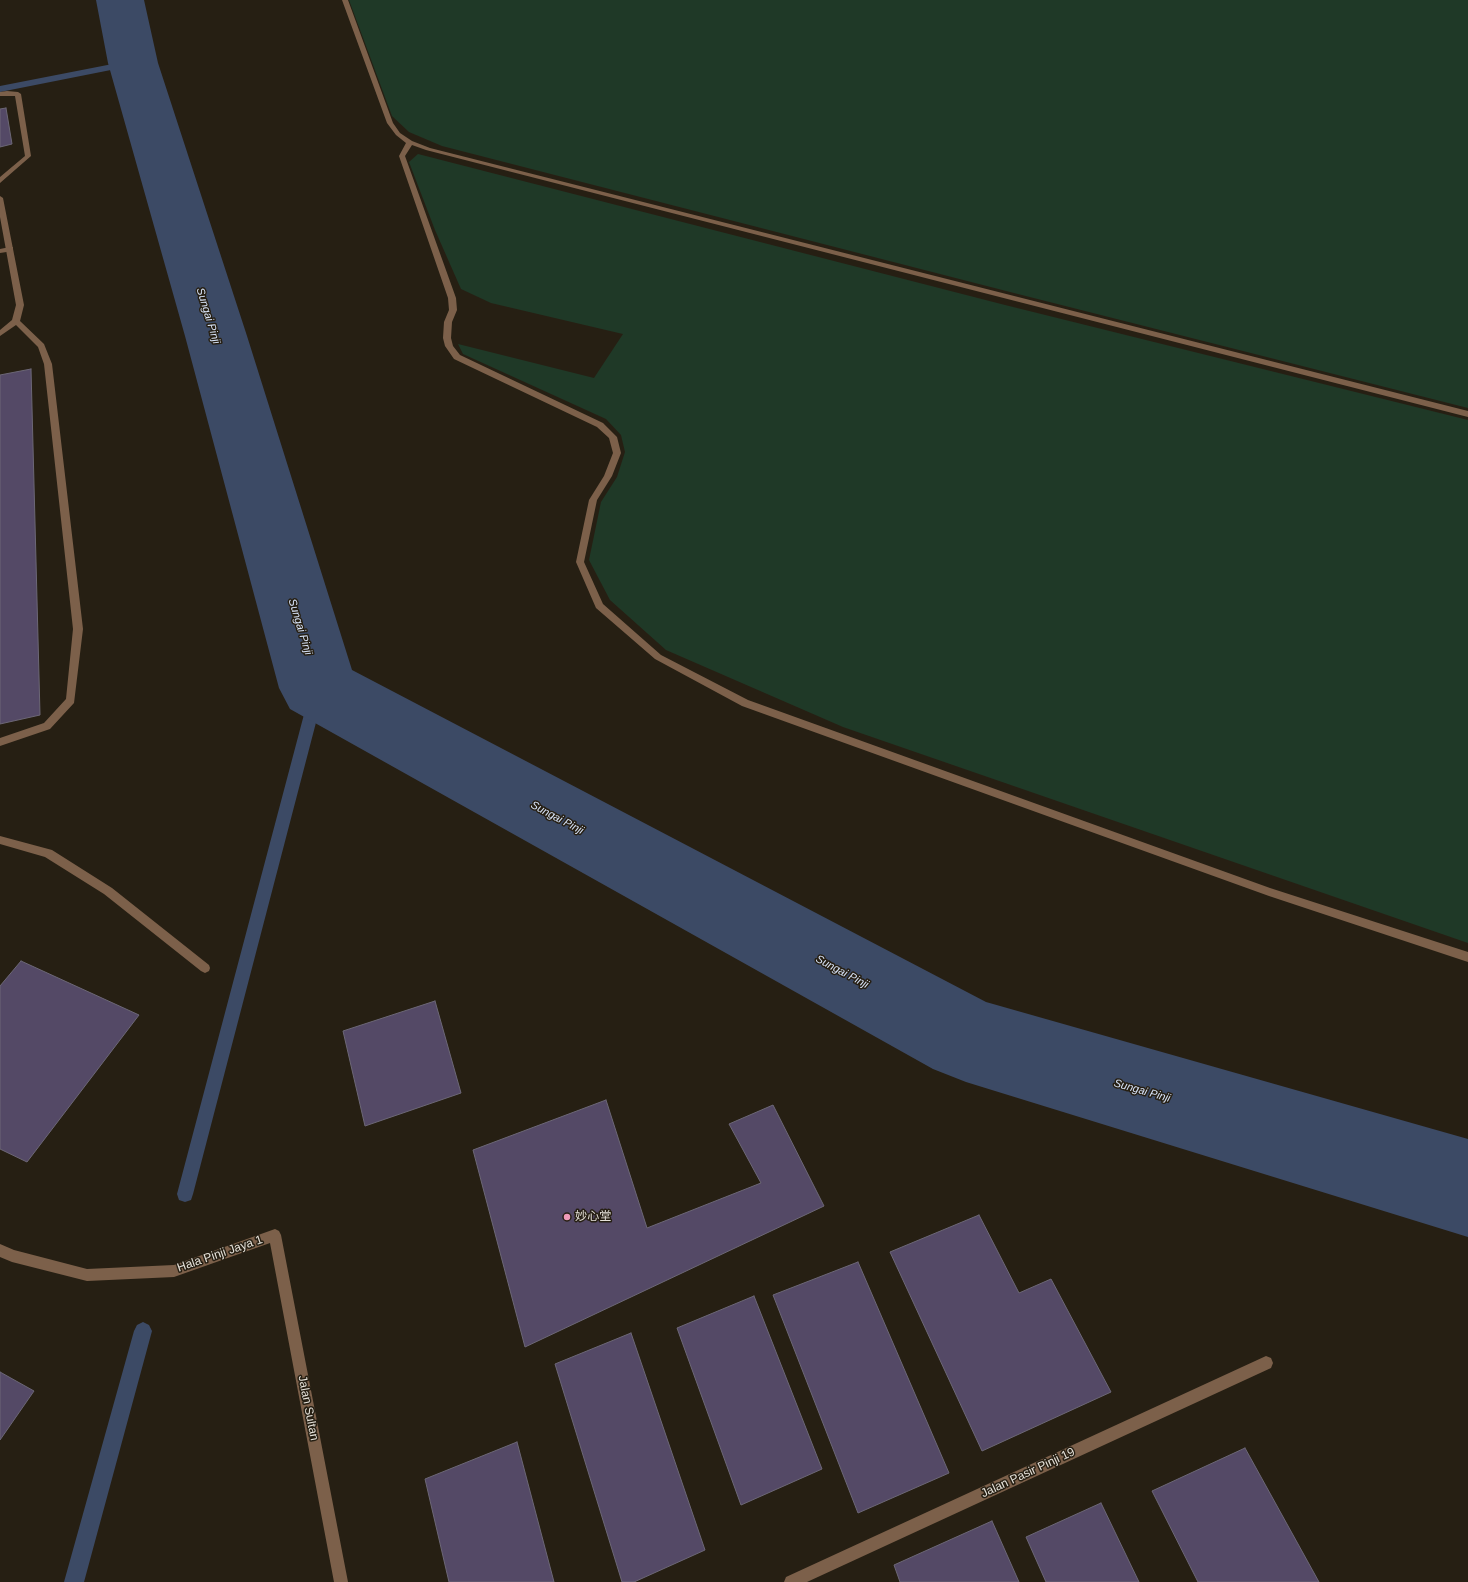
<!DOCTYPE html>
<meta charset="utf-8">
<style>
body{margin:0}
canvas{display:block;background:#261f13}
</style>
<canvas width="1468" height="1582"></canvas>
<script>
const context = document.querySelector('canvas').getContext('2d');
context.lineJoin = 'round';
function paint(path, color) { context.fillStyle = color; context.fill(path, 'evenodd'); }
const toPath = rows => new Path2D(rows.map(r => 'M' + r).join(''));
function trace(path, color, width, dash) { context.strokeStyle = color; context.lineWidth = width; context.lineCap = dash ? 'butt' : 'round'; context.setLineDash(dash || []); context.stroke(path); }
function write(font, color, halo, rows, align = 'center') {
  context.font = font + ' Arial,"Noto Sans SC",sans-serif'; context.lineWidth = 3; context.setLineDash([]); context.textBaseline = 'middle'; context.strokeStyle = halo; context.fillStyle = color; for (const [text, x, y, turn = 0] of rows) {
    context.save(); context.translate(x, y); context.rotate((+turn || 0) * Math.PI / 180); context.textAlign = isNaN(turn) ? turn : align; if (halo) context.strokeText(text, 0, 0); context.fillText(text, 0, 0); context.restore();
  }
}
paint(toPath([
 [349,0,1468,0,1468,408,1014,293,442,146,409,132,392,116],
 [418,154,1005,305,1468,420,1468,943,843,727,666,650,610,600,589,560,601,502,617,477,625,452,621,435,606,419,463,354,458,344,594,378,623,334,491,303,461,289,435,230,409,162]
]), '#1f3927');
paint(toPath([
 [133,60,137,63,136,65,0,92,0,86,133,60],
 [318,683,323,684,325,688,193,1194,191,1200,185,1202,179,1200,177,1194,311,688,313,684,318,683],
 [143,1322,149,1325,152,1331,84,1582,64,1582,134,1331,137,1325,143,1322]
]), '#3c4a65');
paint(toPath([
 [96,0,144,0,158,63,247,336,352,670,986,1002,1468,1139,1468,1237,966,1082,933,1069,290,709,279,688,185,336,108,63,96,0]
]), '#3c4a65');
const building = toPath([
 [6,108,12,144,0,147,0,109,6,108],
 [31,369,40,715,0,724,0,375,31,369],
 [21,961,139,1015,27,1162,0,1149,0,986,21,961],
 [435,1001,461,1093,365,1126,343,1031,435,1001],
 [606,1100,647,1228,761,1183,729,1124,773,1105,824,1206,525,1347,473,1150,606,1100],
 [979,1215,1019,1293,1051,1279,1111,1392,982,1451,890,1252,979,1215],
 [858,1262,949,1473,858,1513,773,1295,858,1262],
 [754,1296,822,1469,741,1505,677,1328,754,1296],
 [631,1333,705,1550,634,1582,622,1582,555,1364,631,1333],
 [0,1372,34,1391,0,1440,0,1372],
 [517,1442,554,1582,449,1582,425,1479,517,1442],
 [1245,1448,1319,1582,1198,1582,1152,1491,1245,1448],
 [1101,1503,1139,1582,1046,1582,1026,1537,1101,1503],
 [992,1521,1019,1582,900,1582,894,1565,992,1521]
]);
paint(building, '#544966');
trace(building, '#6c6776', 1);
paint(toPath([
 [342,0,348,0,393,123,400,133,412,141,430,148,1468,411,1468,417,426,150,412,145,405,156,456,298,457,310,452,322,451,338,453,346,460,355,603,423,617,437,621,453,612,476,597,500,584,562,603,604,661,655,748,700,1270,888,1468,952,1468,962,1269,896,742,706,655,659,596,608,576,562,589,500,604,476,613,453,609,438,597,427,454,359,445,346,443,338,444,322,449,310,448,298,399,156,406,143,396,135,387,123,342,0],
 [7,91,18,92,21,94,31,156,0,183,0,177,25,156,15,96,0,96,0,92,7,91],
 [10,247,13,247,13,251,0,253,0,249,10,247],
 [0,836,52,850,112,888,209,965,210,968,209,971,205,973,201,971,104,894,45,857,0,844,0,836]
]), '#7c604a');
paint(toPath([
 [0,196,3,198,24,305,20,321,44,344,52,364,83,629,74,703,50,729,0,746,0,738,44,723,66,699,73,629,44,364,38,347,16,325,0,336,0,330,12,320,16,305,0,217,0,196],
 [275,1229,279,1231,281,1235,348,1582,334,1582,270,1243,174,1277,87,1281,12,1262,0,1257,0,1244,14,1250,87,1269,174,1265,275,1229],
 [1266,1356,1271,1358,1273,1363,1271,1368,807,1582,784,1582,786,1577,1266,1356]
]), '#7c604a');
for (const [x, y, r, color] of [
 [567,1217,4,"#ef9ab8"]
]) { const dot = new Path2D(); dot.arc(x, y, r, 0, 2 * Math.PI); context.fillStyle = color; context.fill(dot); trace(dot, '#261f13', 1.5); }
write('italic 11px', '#d8e4f9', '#261f13', [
 ["Sungai Pinji",208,316,73],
 ["Sungai Pinji",300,627,73],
 ["Sungai Pinji",557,818,28],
 ["Sungai Pinji",842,972,28],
 ["Sungai Pinji",1142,1091,16]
]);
write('12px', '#e6e2da', '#261f13', [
 ["妙心堂",575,1217]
], 'left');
write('12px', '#e6e2da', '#261f13', [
 ["Hala Pinji Jaya 1",220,1254,-19],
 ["Jalan Sultan",308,1408,79],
 ["Jalan Pasir Pinji 19",1028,1473,-25]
]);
</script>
